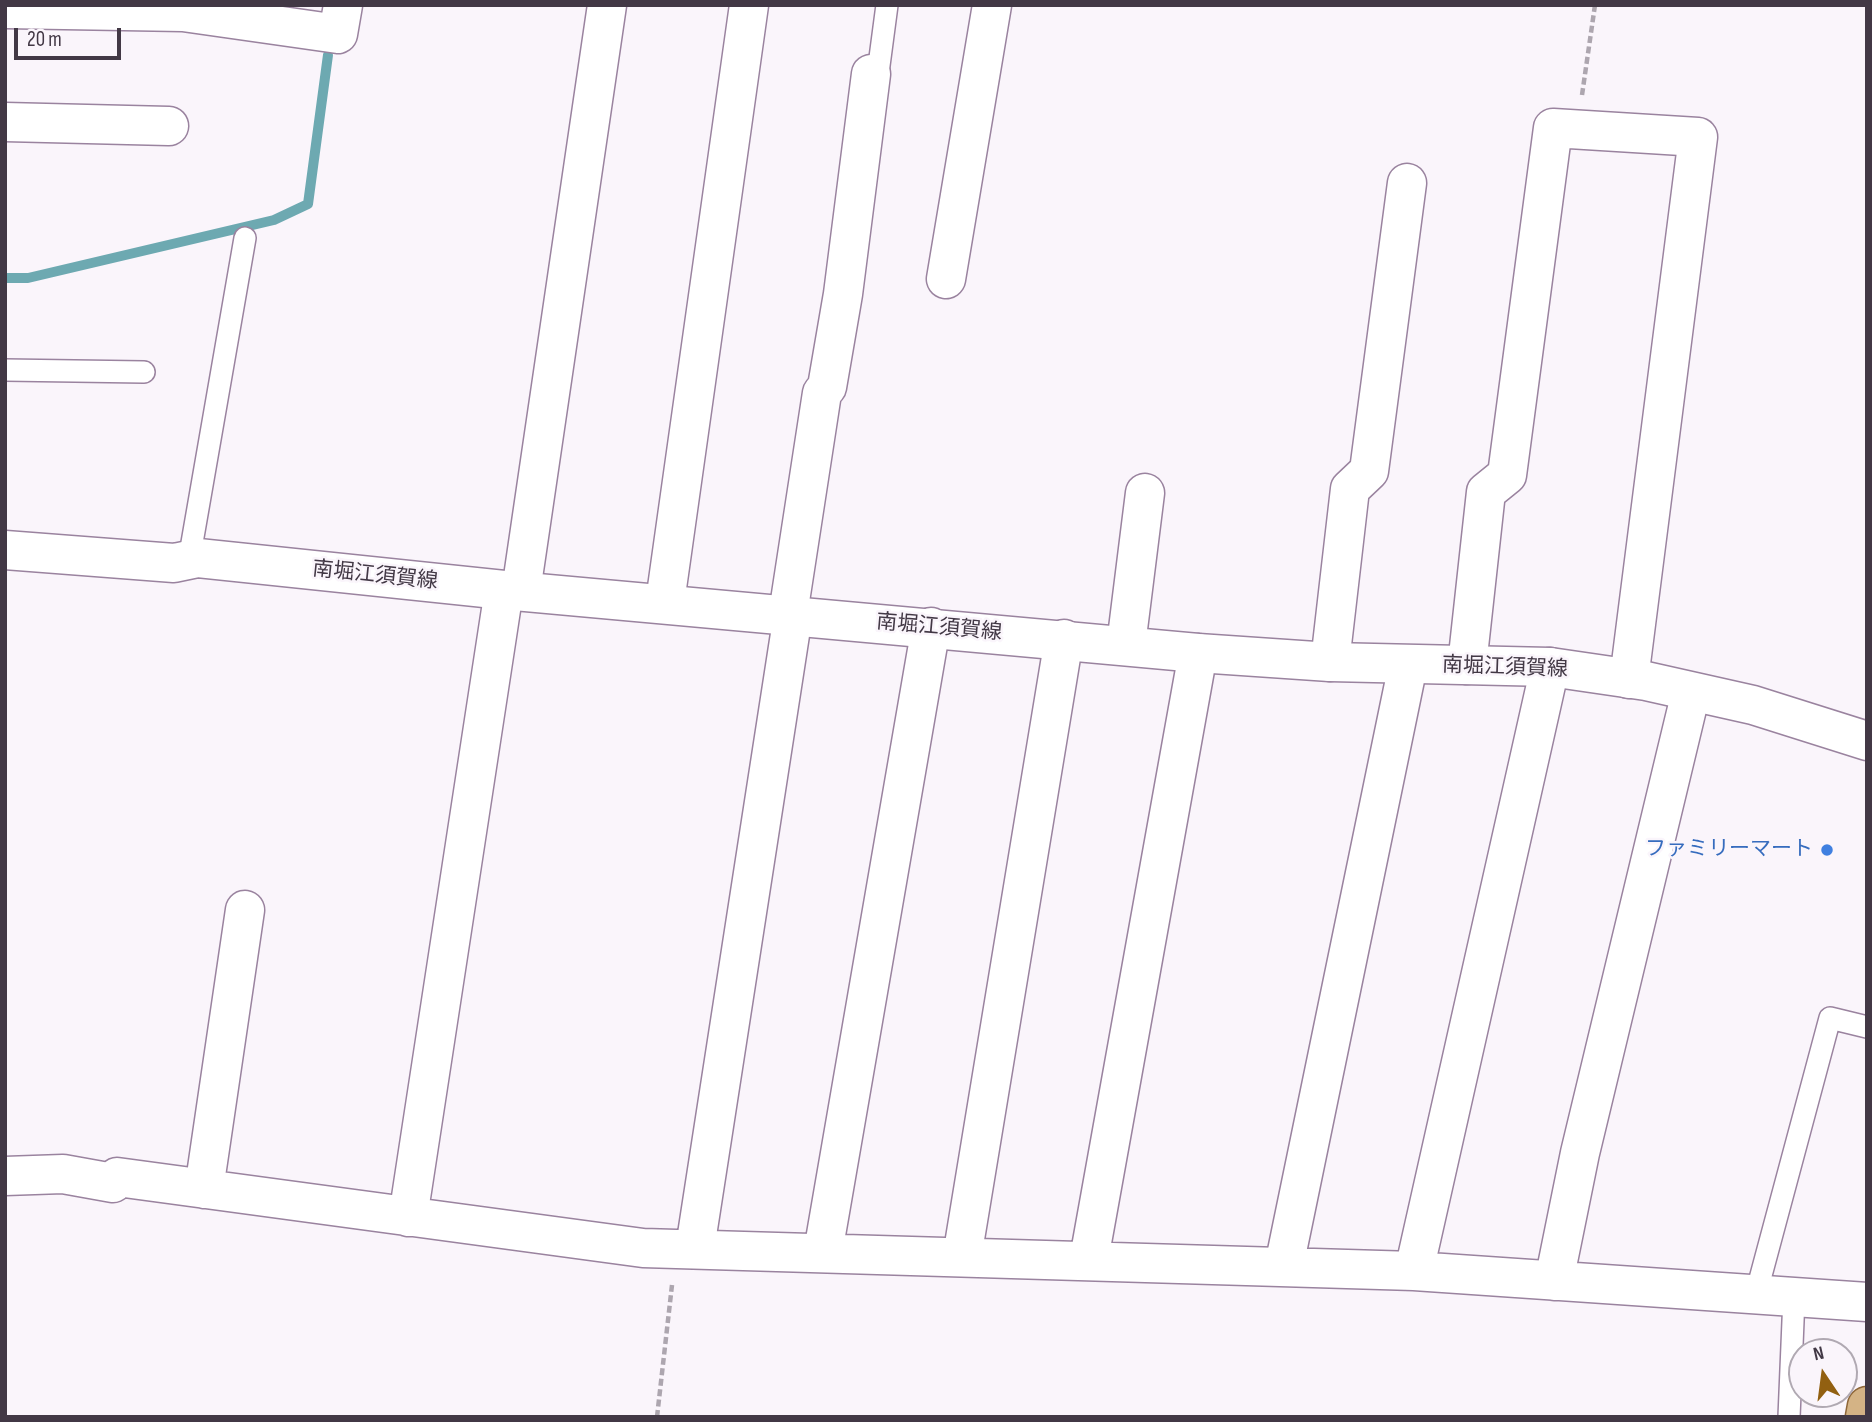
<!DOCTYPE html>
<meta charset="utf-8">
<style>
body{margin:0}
#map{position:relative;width:1872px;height:1422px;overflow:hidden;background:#faf5fb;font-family:"Sofia Sans Condensed",sans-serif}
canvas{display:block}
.frame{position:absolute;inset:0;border:7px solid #423845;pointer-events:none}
.north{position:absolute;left:1788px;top:1338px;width:70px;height:70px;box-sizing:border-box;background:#faf5fb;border:2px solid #b0a9b2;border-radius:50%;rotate:347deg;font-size:19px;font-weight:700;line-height:28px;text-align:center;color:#423845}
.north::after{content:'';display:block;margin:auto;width:24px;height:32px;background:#926011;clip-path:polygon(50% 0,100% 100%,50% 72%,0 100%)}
.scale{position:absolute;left:14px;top:28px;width:107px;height:32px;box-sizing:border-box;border:4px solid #423845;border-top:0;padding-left:9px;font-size:21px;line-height:24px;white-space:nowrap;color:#423845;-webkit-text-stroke:5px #faf5fb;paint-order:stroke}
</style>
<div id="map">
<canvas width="1872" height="1422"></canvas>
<div class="frame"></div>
<div class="north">N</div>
<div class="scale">20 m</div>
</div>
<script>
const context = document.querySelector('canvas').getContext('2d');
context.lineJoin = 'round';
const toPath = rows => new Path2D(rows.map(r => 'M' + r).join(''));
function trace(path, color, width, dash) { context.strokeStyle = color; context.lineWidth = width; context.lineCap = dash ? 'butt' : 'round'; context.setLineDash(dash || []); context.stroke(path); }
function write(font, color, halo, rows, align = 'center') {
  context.font = font + ' "Sofia Sans Condensed","Noto Sans JP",sans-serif'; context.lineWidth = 5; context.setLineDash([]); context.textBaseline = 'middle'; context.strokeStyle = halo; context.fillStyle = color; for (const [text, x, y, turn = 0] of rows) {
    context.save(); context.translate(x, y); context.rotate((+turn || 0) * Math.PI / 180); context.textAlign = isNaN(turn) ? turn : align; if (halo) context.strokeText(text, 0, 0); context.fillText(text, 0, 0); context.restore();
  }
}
trace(toPath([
 [5,278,28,278,274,220,308,204,328,55]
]), '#6da9b1', 10);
const service = toPath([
 [871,74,878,73,887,5],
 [5,370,144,372],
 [189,560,245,238],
 [1756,1294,1830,1018,1867,1027],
 [1789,1417,1794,1297]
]);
const minor = toPath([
 [5,9,183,12,338,34,343,5],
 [5,122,169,126],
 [946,279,992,5],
 [521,591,607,5],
 [665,602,749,5],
 [788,614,822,393,827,387,843,294,871,74],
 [1126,645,1145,493],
 [1330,662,1350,489,1369,471,1407,183],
 [1467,665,1486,492,1507,475,1553,128,1698,137,1629,679],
 [5,1176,63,1174,113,1183,117,1177,643,1248,1414,1271,1867,1302],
 [204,1189,245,910],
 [408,1217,504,590],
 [695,1248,793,615],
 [823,1252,931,627],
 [962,1257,1064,639],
 [1089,1259,1198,653],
 [1284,1266,1408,665],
 [1414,1271,1550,667],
 [1554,1281,1580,1153,1691,692]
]);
const secondary = toPath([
 [5,550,174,563,198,558,504,590,1198,653,1330,662,1550,667,1646,681,1753,705,1867,741]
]);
const primary = toPath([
 [1865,1417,1867,1406]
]);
trace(service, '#9a839f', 24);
trace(minor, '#9a839f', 41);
trace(secondary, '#9a839f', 41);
trace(primary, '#8f6739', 41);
trace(toPath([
 [1582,95,1595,5],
 [657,1417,672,1285]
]), '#ada6af', 4.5, [7, 3.5]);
trace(service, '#fff', 21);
trace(minor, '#fff', 38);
trace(secondary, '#fff', 38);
trace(primary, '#d4b385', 38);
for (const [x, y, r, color] of [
 [1827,850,7,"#3f7fe0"]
]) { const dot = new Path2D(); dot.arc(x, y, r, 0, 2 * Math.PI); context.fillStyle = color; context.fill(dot); trace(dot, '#faf5fb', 2.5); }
write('21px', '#423845', '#faf5fb', [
 ["南堀江須賀線",375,576,6],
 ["南堀江須賀線",939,628,5],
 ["南堀江須賀線",1505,668,2]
]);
write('21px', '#366cbe', '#faf5fb', [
 ["ファミリーマート",1813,850]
], 'right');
</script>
